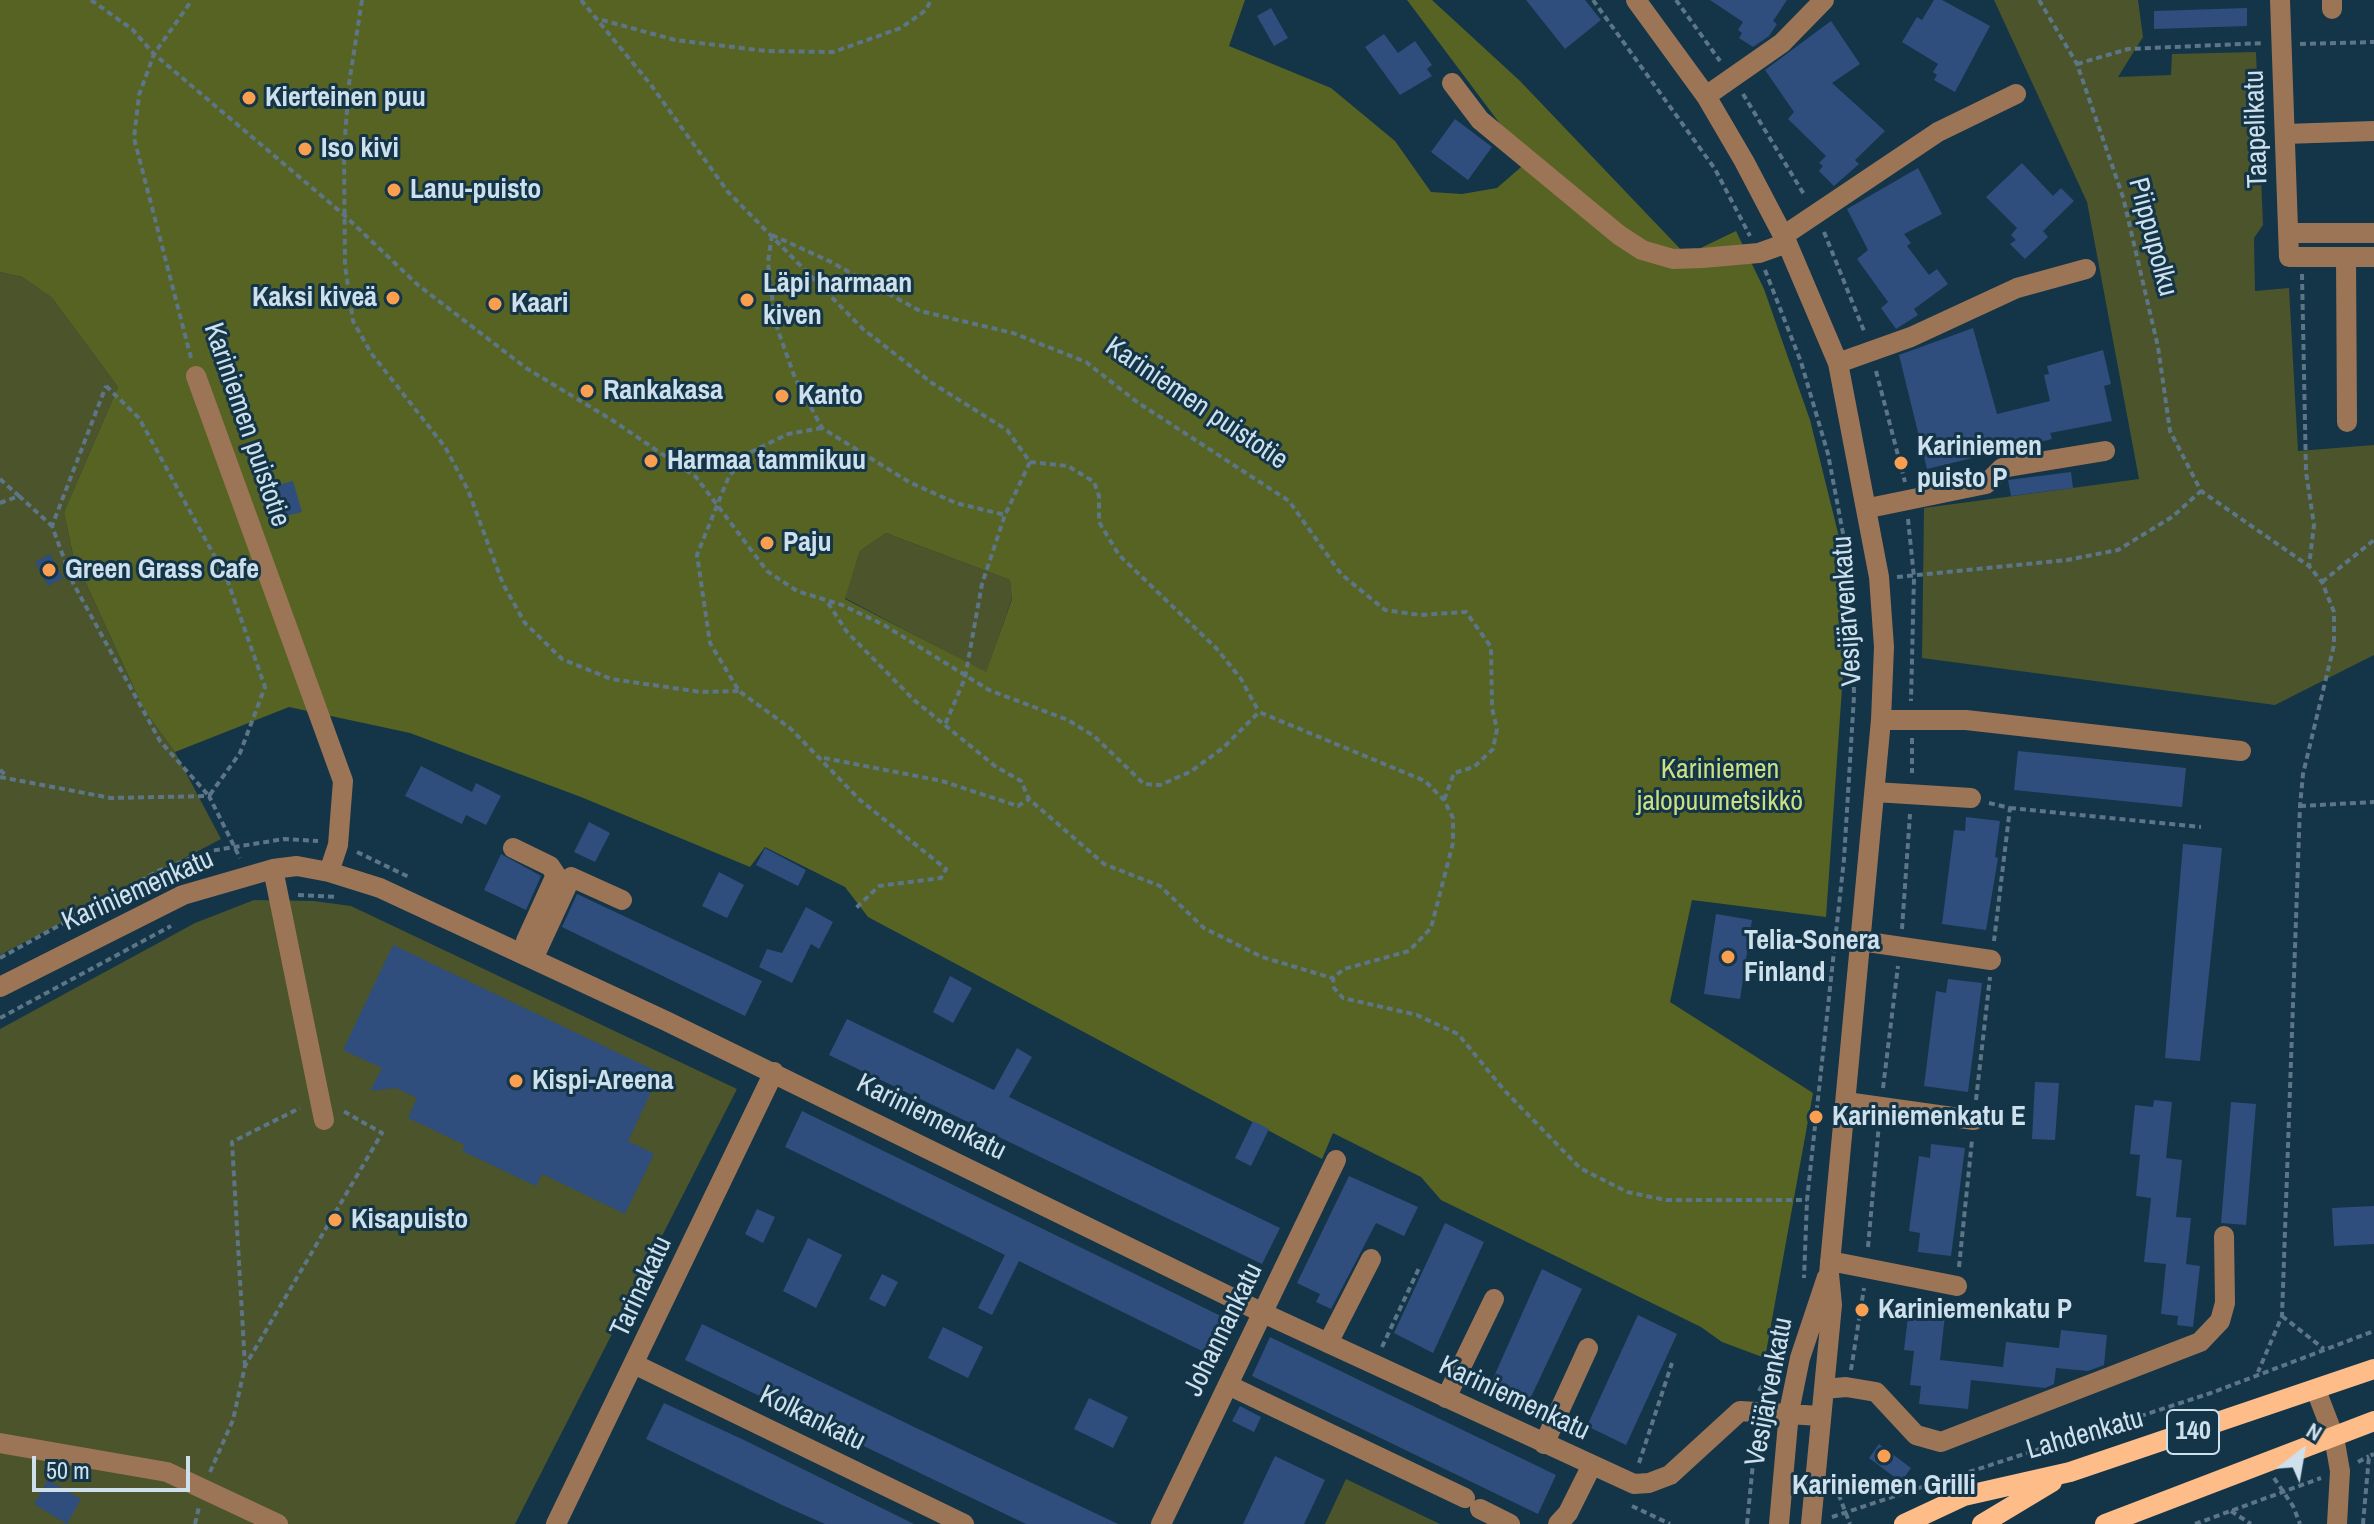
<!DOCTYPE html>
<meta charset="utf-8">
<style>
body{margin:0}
#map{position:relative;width:2374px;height:1524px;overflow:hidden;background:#143448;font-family:"Archivo Narrow",sans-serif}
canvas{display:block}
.north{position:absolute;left:2262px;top:1412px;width:80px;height:80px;-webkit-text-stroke:6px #143448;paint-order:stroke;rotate:31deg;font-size:22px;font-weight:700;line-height:32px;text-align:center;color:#cee0ec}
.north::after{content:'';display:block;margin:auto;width:28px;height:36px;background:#cee0ec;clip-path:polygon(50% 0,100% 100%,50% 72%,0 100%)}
.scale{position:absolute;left:32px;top:1456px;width:158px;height:36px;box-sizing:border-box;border:4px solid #cee0ec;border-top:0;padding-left:10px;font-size:24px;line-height:28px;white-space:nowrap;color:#cee0ec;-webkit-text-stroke:6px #143448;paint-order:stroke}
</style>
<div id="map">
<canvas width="2374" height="1524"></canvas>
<div class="north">N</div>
<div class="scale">50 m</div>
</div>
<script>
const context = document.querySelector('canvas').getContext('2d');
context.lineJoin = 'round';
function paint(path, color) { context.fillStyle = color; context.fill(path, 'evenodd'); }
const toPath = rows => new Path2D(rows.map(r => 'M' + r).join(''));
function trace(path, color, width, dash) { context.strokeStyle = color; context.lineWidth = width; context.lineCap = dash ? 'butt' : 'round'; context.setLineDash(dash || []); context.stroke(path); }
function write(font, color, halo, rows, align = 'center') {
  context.font = font + ' "Archivo Narrow",sans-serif'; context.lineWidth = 6; context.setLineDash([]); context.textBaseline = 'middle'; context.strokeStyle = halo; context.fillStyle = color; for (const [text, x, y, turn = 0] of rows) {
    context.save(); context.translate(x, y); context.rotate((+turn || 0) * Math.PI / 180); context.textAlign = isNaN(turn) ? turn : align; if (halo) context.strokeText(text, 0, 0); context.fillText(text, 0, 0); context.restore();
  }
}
paint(toPath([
 [1994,0,2138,0,2143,37,2118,77,2171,75,2172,54,2256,52,2263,225,2254,238,2255,291,2289,288,2298,451,2374,445,2374,655,2275,705,1922,658,1924,508,2139,479,2087,202],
 [0,272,22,277,52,298,118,387,64,512,73,555,144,710,175,752,221,839,0,955],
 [886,533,1010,580,1012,598,986,673,845,598,860,551],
 [254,900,314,901,351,906,737,1089,515,1524,0,1524,0,1029,195,923],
 [1346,1479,1440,1524,1325,1524]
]), '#4b542a');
paint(toPath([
 [0,0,1245,0,1229,46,1331,88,1395,141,1431,192,1462,194,1497,188,1528,161,1407,0,1432,0,1520,81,1686,255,1736,231,1764,289,1810,420,1841,545,1846,631,1826,917,1692,900,1670,1002,1813,1093,1765,1358,1722,1342,1701,1327,1441,1200,1421,1177,1333,1133,1322,1159,868,917,845,887,765,847,750,867,581,797,410,733,289,707,175,752,144,710,73,555,64,512,118,387,52,298,22,277,0,272],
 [886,533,1010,580,1012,599,986,672,845,599,860,551]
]), '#576323');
paint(toPath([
 [1526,0,1585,0,1601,20,1565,49],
 [1710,0,1787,0,1773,21,1777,24,1769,36,1753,47,1739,38,1742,33,1738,30,1743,22],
 [1934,0,1942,0,1990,26,1955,92,1934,80,1937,75,1933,72,1938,64,1902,42,1917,17,1922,20],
 [1271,8,1288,38,1274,46,1257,16],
 [2247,8,2247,26,2154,29,2154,11],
 [1831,21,1860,64,1832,83,1885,131,1855,160,1859,164,1834,186,1819,171,1823,166,1819,163,1826,156,1788,119,1794,112,1765,70],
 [1384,34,1398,53,1415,41,1432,65,1427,69,1432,76,1400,95,1365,47],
 [1455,119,1492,147,1468,180,1431,152],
 [2022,163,2053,196,2061,188,2074,201,2043,231,2048,237,2025,259,2010,244,2016,240,2011,235,2017,228,1986,197],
 [1918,168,1942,214,1904,234,1911,243,1907,246,1929,275,1937,269,1948,284,1914,309,1918,315,1896,329,1881,308,1888,302,1857,259,1868,250,1847,209],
 [1973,328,1997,414,2050,401,2044,375,2049,374,2047,366,2103,350,2111,384,2104,386,2112,421,2050,433,2052,439,1927,469,1899,355],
 [2071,472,2073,488,2011,496,2008,480],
 [293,481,302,512,270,520,262,489],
 [50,554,63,578,48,586,35,562],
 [2018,751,2186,768,2182,807,2014,790],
 [421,766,472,792,476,783,501,796,486,825,466,815,462,824,405,796],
 [1966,817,2000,821,1995,857,1998,858,1986,930,1942,924,1954,830,1965,831],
 [589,822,610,833,595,862,574,852],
 [2183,844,2222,848,2200,1061,2165,1058],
 [765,848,806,870,798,886,756,865],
 [501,854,541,876,526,910,484,890],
 [719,872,744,885,727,918,702,906],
 [577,894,762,981,745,1016,562,927],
 [806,907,833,922,819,949,811,944,792,983,759,967,767,949,782,953],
 [1716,914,1752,920,1740,999,1704,994],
 [393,945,660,1073,628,1141,654,1154,625,1214,542,1174,536,1186,462,1151,465,1145,408,1118,417,1098,396,1088,370,1091,382,1068,343,1050],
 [950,976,972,988,953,1023,933,1012],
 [1948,979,1982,983,1968,1092,1924,1086,1936,991,1946,993],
 [847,1019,994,1090,1017,1048,1032,1057,1009,1097,1280,1228,1262,1264,829,1055],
 [2035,1082,2059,1083,2055,1140,2032,1139],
 [2154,1100,2172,1102,2166,1158,2182,1160,2176,1217,2191,1218,2186,1264,2200,1266,2193,1327,2177,1325,2178,1316,2161,1314,2166,1264,2144,1262,2151,1198,2136,1196,2140,1155,2130,1154,2135,1105,2153,1107],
 [2231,1102,2256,1104,2246,1225,2221,1223],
 [802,1111,1229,1320,1212,1356,1019,1261,992,1315,978,1308,1005,1255,785,1147],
 [1253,1121,1269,1129,1251,1166,1235,1158],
 [1931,1144,1965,1148,1951,1256,1918,1252,1920,1233,1909,1231,1919,1156,1930,1158],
 [1349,1176,1418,1207,1404,1236,1376,1223,1331,1309,1316,1302,1320,1294,1297,1283],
 [2374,1206,2374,1244,2334,1246,2332,1208],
 [757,1209,775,1217,763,1243,745,1234],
 [1445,1223,1484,1242,1433,1353,1394,1333],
 [808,1238,842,1255,816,1308,783,1291],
 [1542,1269,1582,1289,1530,1399,1492,1381],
 [882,1274,898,1282,885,1307,869,1299],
 [1922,1303,1946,1306,1940,1360,2003,1367,2006,1342,2059,1348,2061,1330,2107,1335,2104,1365,2088,1371,2056,1368,2054,1384,2045,1388,1971,1380,1968,1409,1919,1404,1921,1386,1910,1385,1914,1351,1904,1350,1909,1308,1921,1309],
 [1638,1315,1677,1334,1626,1445,1587,1426],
 [702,1324,910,1425,1118,1524,1026,1524,745,1389,685,1360],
 [943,1327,983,1347,968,1378,928,1358],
 [1270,1337,1556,1475,1538,1514,1252,1376],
 [1089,1398,1128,1417,1113,1448,1074,1429],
 [664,1403,744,1440,914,1524,825,1524,782,1505,646,1439],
 [1240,1406,1261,1417,1254,1432,1232,1421],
 [1879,1444,1911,1468,1901,1482,1869,1458],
 [1275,1456,1325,1480,1304,1524,1243,1524],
 [48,1480,81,1499,67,1524,34,1504]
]), '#2f4e7e');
trace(toPath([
 [91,0,132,29,154,54,343,214,418,285,526,368,612,420,696,477,767,571,797,591,842,605,884,625,989,690,1068,720,1094,736,1144,784,1160,785,1190,772,1223,748,1259,712,1425,781,1444,800,1453,818,1453,843,1431,928,1409,951,1344,969,1333,978,1334,988,1343,998,1417,1015,1458,1034,1504,1090,1580,1168,1627,1192,1666,1200,1807,1200],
 [362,0,349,84,344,150,345,265,353,321,371,353,445,447,468,490,503,584,525,623,562,659,611,679,701,692,739,691],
 [581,0,651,85,728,192,863,329,932,383,1007,430,1030,462,1005,515,982,584,965,678,944,727],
 [1593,0,1715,169,1750,236],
 [1676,0,1720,61],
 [2039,0,2077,64,2123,197,2158,347,2170,431,2201,491,2309,566,2322,582,2334,612,2334,645,2303,774,2300,806,2282,1316,2258,1372],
 [602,20,675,40,766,51,833,52,901,28,926,10,931,0],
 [2300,44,2374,42],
 [2077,64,2128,49,2264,43],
 [1743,94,1805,196],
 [1824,232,1864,331],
 [772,235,829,261,920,311,1013,333,1086,362,1137,402,1289,501,1341,574,1385,610,1420,615,1466,612,1491,647,1492,708,1497,729,1493,749,1474,767,1454,773,1444,800],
 [772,235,768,262,775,322,795,378,822,428,909,482,956,503,1005,515],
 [1765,270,1801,362,1828,454,1852,581,1854,696,1844,859,1807,1200,1804,1278],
 [2302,274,2306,472,2314,525,2309,566],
 [191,358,134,138,139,95,154,54,192,0],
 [1876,371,1905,482],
 [106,386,139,418,227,579,265,687,240,753,209,796,160,741,73,583,52,526,106,386],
 [822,428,788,434,751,452,729,476,697,555,710,643,739,691,790,728,860,800,946,869,941,878,879,886,854,910],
 [1030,462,1068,466,1094,482,1099,496,1099,522,1119,555,1217,649,1241,679,1259,712],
 [0,479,19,496],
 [0,503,19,496,52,526],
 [1908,519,1914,577,1911,701],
 [1897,577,2067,560,2118,550,2172,517,2201,491],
 [2322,582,2374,540],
 [828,603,847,632,914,700,995,766,1021,781,1029,799,1104,864,1160,886,1204,928,1262,957,1332,978],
 [1912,738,1912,773],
 [824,758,942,781,1018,806,1029,799],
 [0,770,7,776],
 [0,777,111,798,209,796,240,858],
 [1989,803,2010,808,1994,941],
 [2300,806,2374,802],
 [2010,808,2201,827],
 [357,852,411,878],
 [298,895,337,897],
 [1902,929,1910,814],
 [0,958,160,870,210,851,284,839,318,841],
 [0,1018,171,926],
 [1883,1088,1898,966],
 [1976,1100,1990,977],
 [1868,1247,1879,1124],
 [1959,1267,1972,1140],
 [2282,1316,2324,1349],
 [1382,1347,1420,1266],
 [245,1366,232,1142,300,1108],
 [1851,1370,1864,1288],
 [1759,1391,1778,1358],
 [2358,1462,2369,1456],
 [1639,1463,1672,1363],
 [210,1472,233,1420,245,1366,382,1133,343,1111],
 [1969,1472,2211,1393,2374,1331],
 [2274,1478,2293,1506,2300,1524],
 [1835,1485,1850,1524],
 [1632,1506,1670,1524],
 [2231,1511,2251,1524],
 [1832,1517,1949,1478],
 [195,1524,199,1507],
 [1747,1524,1756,1433],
 [2195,1524,2321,1478],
 [2363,1524,2369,1456,2374,1454]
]), '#5c7687', 4, [6, 4]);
trace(toPath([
 [1636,0,1706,96,1744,161,1787,243,1838,363,1879,577,1884,647,1881,720,1829,1274,1832,1305,1811,1524],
 [2280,0,2289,257,2374,257],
 [2332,9,2332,0],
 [1452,83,1480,120,1619,235,1642,250,1673,259,1702,258,1759,253,1787,243],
 [1706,96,1782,43,1824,0],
 [2285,134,2374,131],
 [2289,233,2374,233],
 [1783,236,1938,132,2016,94],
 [2346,257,2347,422],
 [1838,363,1911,337,2017,288,2086,269],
 [196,376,343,781,338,845,329,872],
 [1869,508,1986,484,2002,468,2105,451],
 [1881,720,1966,720,2241,751],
 [1875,792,1971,798],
 [513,848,550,866,556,875,526,941],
 [273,869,324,1120],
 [1861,941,1991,960],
 [533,959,571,877,622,900],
 [0,987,183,895,273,869,297,866,329,872,380,888,666,1021,1263,1313,1634,1484,1649,1483,1670,1475,1740,1411,1820,1416],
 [1846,1102,1974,1120],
 [1830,1261,1957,1286],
 [1328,1343,1371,1259],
 [636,1365,964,1524],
 [1228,1385,1465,1498],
 [1824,1389,1846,1387,1876,1392,1916,1435,1941,1442,2200,1342,2220,1321,2225,1303,2224,1236],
 [2316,1390,2334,1437,2340,1471,2337,1524],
 [1446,1398,1494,1299],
 [0,1443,167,1472,278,1524],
 [1544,1444,1588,1348],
 [1480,1509,1510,1524],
 [556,1524,774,1072],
 [1161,1524,1336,1160],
 [1558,1524,1568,1513,1592,1465],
 [1779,1524,1789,1412,1800,1358,1827,1277]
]), '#9c7556', 20);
trace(toPath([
 [1904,1524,1964,1496,2070,1472,2374,1369],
 [1982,1524,2052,1482],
 [2105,1524,2374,1421]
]), '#fdbc88', 20);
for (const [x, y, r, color] of [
 [249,98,8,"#fa9f4f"],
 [305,149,8,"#fa9f4f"],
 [394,190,8,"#fa9f4f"],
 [393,298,8,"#fa9f4f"],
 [747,300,8,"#fa9f4f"],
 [495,304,8,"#fa9f4f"],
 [587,391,8,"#fa9f4f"],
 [782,396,8,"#fa9f4f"],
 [651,461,8,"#fa9f4f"],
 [1901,463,8,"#fa9f4f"],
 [767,543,8,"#fa9f4f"],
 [49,570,8,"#fa9f4f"],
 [1728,957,8,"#fa9f4f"],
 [516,1081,8,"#fa9f4f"],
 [1816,1117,8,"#fa9f4f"],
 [335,1220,8,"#fa9f4f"],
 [1862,1310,8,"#fa9f4f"],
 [1884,1456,8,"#fa9f4f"]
]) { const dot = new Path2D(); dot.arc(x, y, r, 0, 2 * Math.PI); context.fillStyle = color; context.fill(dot); trace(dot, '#143448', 3); }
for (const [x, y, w] of [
 [2193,1432,52]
]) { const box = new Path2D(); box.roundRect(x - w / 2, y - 22, w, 44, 6); context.fillStyle = '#143448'; context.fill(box); trace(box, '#cee0ec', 2); }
write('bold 26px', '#cee0ec', null, [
 ["140",2193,1432]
]);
write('bold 28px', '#cee0ec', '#143448', [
 ["Kierteinen puu",265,98],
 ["Iso kivi",321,149],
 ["Lanu-puisto",410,190],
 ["Läpi harmaan",763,284],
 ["kiven",763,316],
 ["Kaksi kiveä",377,298,"right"],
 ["Kaari",511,304],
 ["Rankakasa",603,391],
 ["Kanto",798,396],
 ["Kariniemen",1917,447],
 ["puisto P",1917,479],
 ["Harmaa tammikuu",667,461],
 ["Paju",783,543],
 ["Green Grass Cafe",65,570],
 ["Telia-Sonera",1744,941],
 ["Finland",1744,973],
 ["Kispi-Areena",532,1081],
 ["Kariniemenkatu E",1832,1117],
 ["Kisapuisto",351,1220],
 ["Kariniemenkatu P",1878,1310],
 ["Kariniemen Grilli",1884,1486,"center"]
], 'left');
write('28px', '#cee0ec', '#143448', [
 ["Taapelikatu",2257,129,-92],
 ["Piippupolku",2152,237,75],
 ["Kariniemen puistotie",1196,404,34],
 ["Kariniemen puistotie",246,425,71],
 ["Vesijärvenkatu",1848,611,-94],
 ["Kariniemenkatu",138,891,-24],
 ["Kariniemenkatu",931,1118,26],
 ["Tarinakatu",642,1287,-65],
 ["Johannankatu",1224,1330,-64],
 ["Vesijärvenkatu",1770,1392,-79],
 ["Kariniemenkatu",1514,1399,25],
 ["Kolkankatu",812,1419,26],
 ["Lahdenkatu",2085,1435,-16]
]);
write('28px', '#cbdf83', '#143448', [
 ["Kariniemen",1720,770],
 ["jalopuumetsikkö",1720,802]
]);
</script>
